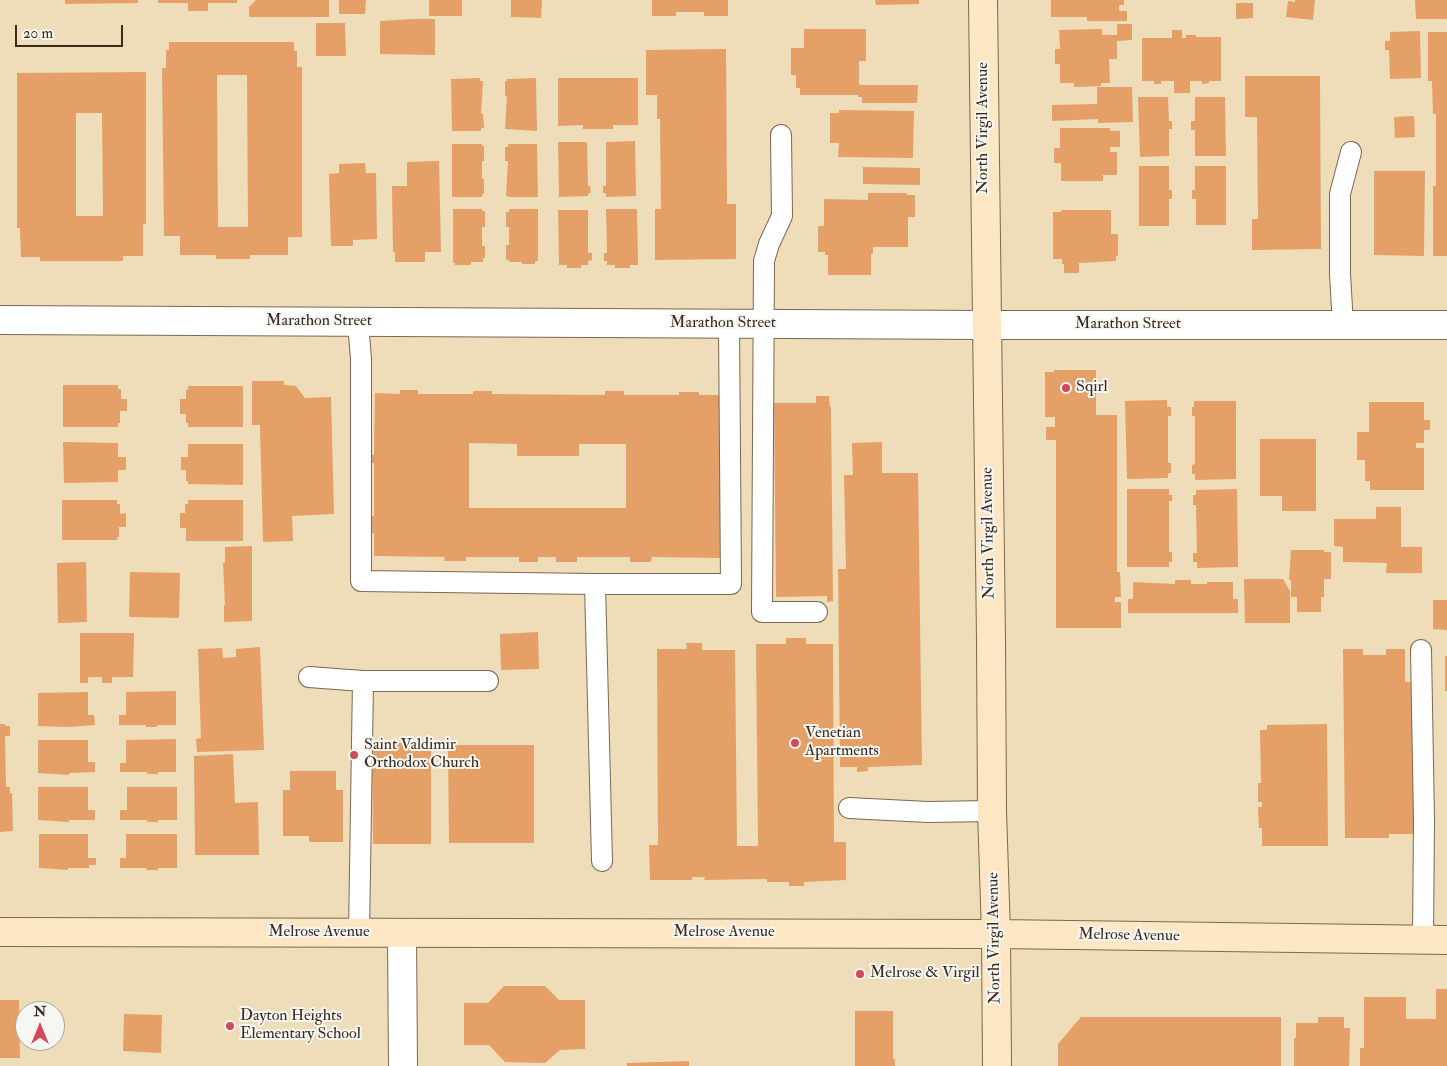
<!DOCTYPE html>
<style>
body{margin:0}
#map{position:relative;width:1447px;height:1066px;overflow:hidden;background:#efdcb9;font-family:"IM FELL Double Pica",serif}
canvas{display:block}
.north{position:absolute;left:15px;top:1001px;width:50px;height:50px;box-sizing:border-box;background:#f6f6f2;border:1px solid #aba49d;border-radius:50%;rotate:0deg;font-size:14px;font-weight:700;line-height:20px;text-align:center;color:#3b2a1e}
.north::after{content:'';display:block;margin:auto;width:18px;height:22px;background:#d1495b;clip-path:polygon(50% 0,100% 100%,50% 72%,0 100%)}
.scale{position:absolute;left:15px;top:25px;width:108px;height:22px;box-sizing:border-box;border:2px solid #3b2a1e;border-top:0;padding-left:6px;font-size:15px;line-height:18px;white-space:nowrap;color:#3b2a1e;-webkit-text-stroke:4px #f6f6f2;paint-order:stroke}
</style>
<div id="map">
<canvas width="1447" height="1066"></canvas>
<div class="north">N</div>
<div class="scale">20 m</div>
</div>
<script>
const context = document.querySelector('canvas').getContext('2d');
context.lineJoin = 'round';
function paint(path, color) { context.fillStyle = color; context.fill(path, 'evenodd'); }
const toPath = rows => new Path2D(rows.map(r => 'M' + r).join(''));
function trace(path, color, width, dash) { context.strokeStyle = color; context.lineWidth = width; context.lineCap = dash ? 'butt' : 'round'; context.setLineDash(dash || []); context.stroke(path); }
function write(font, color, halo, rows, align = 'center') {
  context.font = font + ' "IM FELL Double Pica",serif'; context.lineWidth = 4; context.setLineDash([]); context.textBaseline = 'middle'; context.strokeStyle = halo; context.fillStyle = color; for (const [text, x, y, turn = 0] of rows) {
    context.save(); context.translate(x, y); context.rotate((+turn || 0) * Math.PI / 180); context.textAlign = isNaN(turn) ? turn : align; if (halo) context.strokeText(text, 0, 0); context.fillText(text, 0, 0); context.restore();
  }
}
paint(toPath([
 [65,0,138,0,138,3,65,4],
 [158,0,237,0,237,3,208,3,208,11,188,11,188,3,158,3],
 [256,0,329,0,329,17,249,17,249,7],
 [339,0,366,0,365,14,339,14],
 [429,0,462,0,462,16,429,16],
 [511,0,542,0,541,18,511,17],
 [652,0,728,0,728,16,704,16,704,12,676,12,676,16,652,16],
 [875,0,919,0,919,4,876,5],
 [1051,0,1124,0,1124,5,1119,5,1119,11,1127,11,1127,21,1087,21,1087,17,1051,17],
 [1295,0,1315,0,1313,20,1286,17,1288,1,1295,2],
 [1415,0,1447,0,1447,19,1416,19],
 [1236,3,1253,3,1253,18,1236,19],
 [412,19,435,19,435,55,380,54,380,21],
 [316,23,345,23,346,56,316,56],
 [1117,24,1132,24,1132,40,1117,41,1117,59,1109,59,1110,83,1101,83,1101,86,1074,87,1074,83,1060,83,1060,64,1055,64,1055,49,1060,49,1059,30,1102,29,1102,35,1117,35],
 [804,29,866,29,866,61,859,61,859,85,918,85,917,103,862,103,862,97,858,97,858,95,800,95,800,88,796,88,796,75,791,75,791,48,804,48],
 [1172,30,1182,30,1182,38,1186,38,1186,35,1196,35,1196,37,1221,37,1221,81,1209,81,1209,83,1202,84,1202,81,1190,81,1190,93,1174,93,1174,81,1161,81,1161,84,1154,84,1154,81,1142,81,1142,38,1172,38],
 [1420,31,1421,78,1390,79,1389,50,1385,50,1385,41,1390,41,1390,32],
 [1428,32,1447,32,1447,256,1433,256,1433,186,1436,186,1436,114,1433,114,1432,81,1428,81],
 [169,42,294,42,294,51,297,51,297,67,302,67,302,237,288,237,288,255,250,255,250,259,216,259,216,255,180,255,180,236,164,236,162,68,166,68,166,50,169,50],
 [217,75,247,75,248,227,218,227],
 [726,49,727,204,736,204,736,259,655,260,655,209,661,209,660,119,657,119,657,95,646,95,646,50],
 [146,72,146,224,143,224,143,256,123,256,123,261,40,261,40,257,21,257,20,228,17,228,17,73],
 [76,113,102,113,103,216,76,216],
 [1245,76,1320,76,1321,249,1252,250,1252,219,1258,219,1257,117,1245,117],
 [480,78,480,81,483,81,481,114,483,114,484,128,481,128,481,131,452,131,451,79],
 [536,78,537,131,505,129,507,96,505,96,505,81,507,81,507,79],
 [558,78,638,78,638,125,613,125,613,129,583,129,583,125,558,126],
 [1097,87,1132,87,1133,122,1098,123,1098,119,1052,121,1052,105,1097,104],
 [1138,97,1168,97,1169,121,1172,121,1172,129,1169,129,1169,156,1140,157],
 [1195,97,1225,97,1226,156,1195,156,1195,130,1191,130,1191,121,1195,121],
 [839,110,914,111,913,158,838,157,839,143,830,143,830,113,839,113],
 [1414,116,1415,137,1395,138,1394,117],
 [1060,128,1110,128,1110,131,1120,131,1120,147,1110,147,1110,152,1117,152,1117,175,1103,175,1103,181,1061,181,1061,163,1054,163,1054,148,1060,148],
 [635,141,636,196,606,197,606,193,603,193,603,186,606,186,606,142],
 [558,142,587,142,588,186,590,186,591,193,588,193,588,196,559,197],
 [452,144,482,144,482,146,484,146,484,161,482,161,482,179,484,179,484,194,482,194,482,197,452,197],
 [508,144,537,144,538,197,508,197,508,196,506,196,508,161,505,161,505,147,508,147],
 [439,161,441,252,425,252,425,262,395,262,395,252,393,252,392,186,407,186,407,162],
 [365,163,366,173,376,173,377,239,353,240,353,246,331,246,329,174,339,173,339,164],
 [1139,166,1169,166,1169,190,1172,190,1172,199,1169,199,1169,226,1139,226],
 [1195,166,1226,166,1226,225,1196,225,1196,199,1192,199,1192,190,1195,190],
 [863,167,920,168,920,185,863,184],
 [1374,171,1425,171,1424,256,1374,255],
 [868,193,907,193,907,195,915,195,915,217,908,217,908,247,873,247,873,254,871,254,871,275,828,275,828,255,825,255,825,252,818,252,818,226,824,226,824,199,868,200],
 [453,209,482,209,482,211,485,211,485,227,482,227,482,246,485,246,485,258,483,258,483,262,471,262,471,265,455,265,455,263,453,263],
 [509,209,538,209,538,261,535,261,535,264,522,264,522,262,509,262,509,260,506,260,506,245,509,245,509,227,506,227,506,212,509,212],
 [606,209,637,209,638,265,630,265,630,268,615,268,615,265,607,265,607,261,604,261,604,253,607,253],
 [558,210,588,210,588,253,592,253,592,260,588,261,588,265,581,265,581,268,567,268,567,265,559,265],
 [1061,210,1111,210,1111,234,1118,234,1118,256,1116,256,1116,261,1079,263,1079,273,1064,273,1064,264,1062,264,1062,259,1053,259,1053,212,1061,212],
 [1054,370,1096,370,1096,415,1117,415,1117,572,1120,572,1121,597,1115,597,1115,602,1121,602,1121,628,1056,628,1056,440,1046,440,1046,427,1055,427,1055,417,1045,417,1045,372,1054,372],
 [252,381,284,381,284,385,296,386,305,398,331,397,334,514,292,516,293,541,263,542,260,425,252,425],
 [63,385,118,385,118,389,121,389,121,399,127,399,127,411,120,411,120,423,118,423,118,427,63,427],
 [188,386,243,386,243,427,188,427,188,423,186,423,186,414,180,414,180,399,186,399,186,390,188,390],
 [400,390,418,390,418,394,473,394,473,391,492,391,492,394,605,395,605,391,624,391,624,395,679,395,679,392,699,392,699,395,720,395,720,515,724,515,724,535,720,535,720,558,652,557,651,562,630,562,630,557,577,557,577,562,556,562,556,557,538,557,538,562,519,562,519,557,466,557,466,561,444,561,445,557,374,556,374,533,370,533,370,516,374,516,374,463,370,463,370,455,374,455,375,393,400,394],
 [469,443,517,444,517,456,579,456,579,444,626,444,626,508,469,508],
 [816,396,829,396,830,407,831,407,833,601,827,602,827,596,776,597,774,403,816,403],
 [1167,400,1167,407,1171,407,1171,416,1168,416,1168,463,1171,463,1171,473,1168,473,1168,478,1127,479,1125,401],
 [1194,401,1236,401,1236,479,1195,480,1195,474,1192,474,1192,465,1195,464,1195,416,1192,416,1192,407,1194,407],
 [1369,402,1424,402,1424,420,1430,420,1430,430,1424,430,1424,443,1416,443,1416,448,1424,448,1424,490,1370,490,1370,481,1365,481,1365,460,1357,460,1357,432,1369,432],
 [1260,439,1316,439,1316,511,1282,511,1282,496,1260,496],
 [63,442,118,443,118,457,126,457,126,470,118,470,118,482,64,483],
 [882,442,882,473,918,473,922,765,868,767,868,771,857,772,857,767,840,767,838,569,846,569,844,475,853,475,852,443],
 [188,444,243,444,243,485,188,484,188,481,186,481,186,470,181,470,181,457,188,457],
 [1127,489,1169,489,1169,495,1172,495,1172,501,1169,501,1169,552,1172,552,1172,562,1169,562,1169,567,1127,567],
 [1237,489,1238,567,1197,568,1197,562,1193,562,1193,553,1197,553,1196,505,1193,505,1193,495,1196,495,1196,490],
 [62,500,117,500,117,504,120,504,120,514,126,513,126,527,119,527,119,537,117,537,117,540,62,540],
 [188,500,243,500,243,541,186,541,186,528,180,528,180,513,185,513,185,504,188,504],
 [1376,507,1401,507,1401,547,1422,547,1422,573,1386,573,1387,563,1343,562,1343,547,1334,546,1334,519,1376,519],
 [252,546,252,621,224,622,224,605,225,605,223,563,225,563,225,547],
 [1291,550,1324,550,1324,552,1331,552,1331,579,1324,579,1324,597,1321,597,1321,612,1297,612,1297,597,1291,597,1291,580,1289,580],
 [86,562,87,622,58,623,57,563],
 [130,572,180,573,179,618,129,617],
 [1244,579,1283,579,1290,591,1290,623,1245,623],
 [1175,580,1191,580,1191,584,1207,584,1207,582,1233,582,1233,599,1238,599,1238,613,1128,613,1128,599,1133,599,1133,582,1175,584],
 [1433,600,1447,600,1447,630,1433,629],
 [538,632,539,669,501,670,500,634],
 [80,633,134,633,133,677,112,677,112,683,102,683,102,677,88,677,88,683,80,683],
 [786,638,806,638,806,644,833,644,834,842,846,842,846,880,804,882,804,886,789,886,789,882,767,882,767,879,704,880,705,877,692,877,692,880,650,880,649,845,658,845,657,649,687,649,686,643,702,643,702,650,735,650,737,846,758,846,756,644,786,644],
 [260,647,264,750,197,752,196,739,201,738,198,649,222,648,223,658,236,657,236,649],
 [1343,649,1363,649,1363,655,1386,655,1386,649,1405,649,1405,682,1414,682,1416,834,1389,834,1389,838,1345,838],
 [1445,656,1447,656,1447,691,1445,691],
 [176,691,176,725,157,725,157,727,146,727,146,725,119,725,119,715,126,715,126,692],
 [88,692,88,715,94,715,95,725,69,727,38,726,38,693],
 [0,724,5,724,5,726,10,726,10,736,5,736,6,787,10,787,10,793,12,793,13,831,0,832],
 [1327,724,1328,846,1262,846,1262,828,1259,828,1258,807,1262,807,1262,802,1258,802,1258,783,1261,783,1260,730,1267,730,1267,725],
 [176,739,176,772,158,772,158,774,147,774,147,772,120,772,120,763,126,763,126,740],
 [38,740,88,740,88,762,95,762,95,772,69,773,69,775,38,773],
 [372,743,431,743,431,844,373,844],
 [448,745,534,745,534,843,449,843],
 [233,754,235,803,258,802,259,855,195,855,194,756],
 [290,771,336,771,336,790,343,790,343,842,309,842,309,836,283,836,283,790,290,790],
 [38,787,88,787,88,810,95,810,95,820,69,820,69,822,38,820],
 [127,787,177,787,177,820,158,820,158,822,147,822,147,820,120,820,120,810,127,810],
 [39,834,88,834,88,858,96,858,96,865,89,865,89,868,68,868,68,870,39,868],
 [126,834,177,834,177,868,158,868,158,870,146,870,147,868,120,868,120,858,126,858],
 [504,986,545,986,559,1000,585,1000,585,1049,560,1050,545,1063,505,1062,489,1045,464,1045,464,1003,488,1003],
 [1436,989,1447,989,1447,1066,1360,1066,1360,1048,1364,1048,1364,997,1406,997,1406,1019,1436,1019],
 [0,1000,19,1000,20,1058,0,1058],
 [855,1011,893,1011,893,1059,895,1059,895,1066,855,1066],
 [124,1014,162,1015,161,1053,123,1051],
 [1081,1017,1281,1017,1281,1066,1058,1066,1058,1044],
 [1318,1017,1344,1017,1344,1028,1350,1028,1349,1066,1294,1066,1294,1038,1296,1038,1296,1023,1318,1023],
 [689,1061,689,1066,627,1066,627,1063]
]), '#e4a066');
const service = toPath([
 [781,135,782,216,769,244,764,261,762,612,817,612],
 [358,322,361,359,361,581,595,584,602,861],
 [1343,325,1340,274,1340,194,1351,152],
 [595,584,731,584,729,324],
 [1421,650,1424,821,1423,939],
 [309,677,363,681],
 [849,808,928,812,992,811],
 [359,933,363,681,488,681]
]);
const minor = toPath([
 [0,320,986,325,1447,325],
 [402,933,403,1066]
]);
const secondary = toPath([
 [983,0,991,639,992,811,996,934,997,1066],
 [0,932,996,934,1447,940]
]);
trace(service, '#7a6854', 22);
trace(minor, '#7a6854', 30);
trace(secondary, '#7a6854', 30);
trace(service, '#fff', 20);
trace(minor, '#fff', 28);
trace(secondary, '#fce6c4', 28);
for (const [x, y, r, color] of [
 [1066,388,5,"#d1495b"],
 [795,743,5,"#d1495b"],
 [354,755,5,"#d1495b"],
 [860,974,5,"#d1495b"],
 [230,1026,5,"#d1495b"]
]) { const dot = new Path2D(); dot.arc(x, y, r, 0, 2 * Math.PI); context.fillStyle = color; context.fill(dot); trace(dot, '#f6f6f2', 2); }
write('16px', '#3b2a1e', '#f6f6f2', [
 ["North Virgil Avenue",984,128,-90],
 ["Marathon Street",319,322],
 ["Marathon Street",723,324],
 ["Marathon Street",1128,325],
 ["North Virgil Avenue",989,533,-91],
 ["Melrose Avenue",319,933],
 ["Melrose Avenue",724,933],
 ["Melrose Avenue",1129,936,1],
 ["North Virgil Avenue",995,938,-91]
]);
write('16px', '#3b2a1e', '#f6f6f2', [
 ["Sqirl",1076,388],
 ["Venetian",805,734],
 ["Apartments",805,752],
 ["Saint Valdimir",364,746],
 ["Orthodox Church",364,764],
 ["Melrose & Virgil",870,974],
 ["Dayton Heights",240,1017],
 ["Elementary School",240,1035]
], 'left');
</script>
